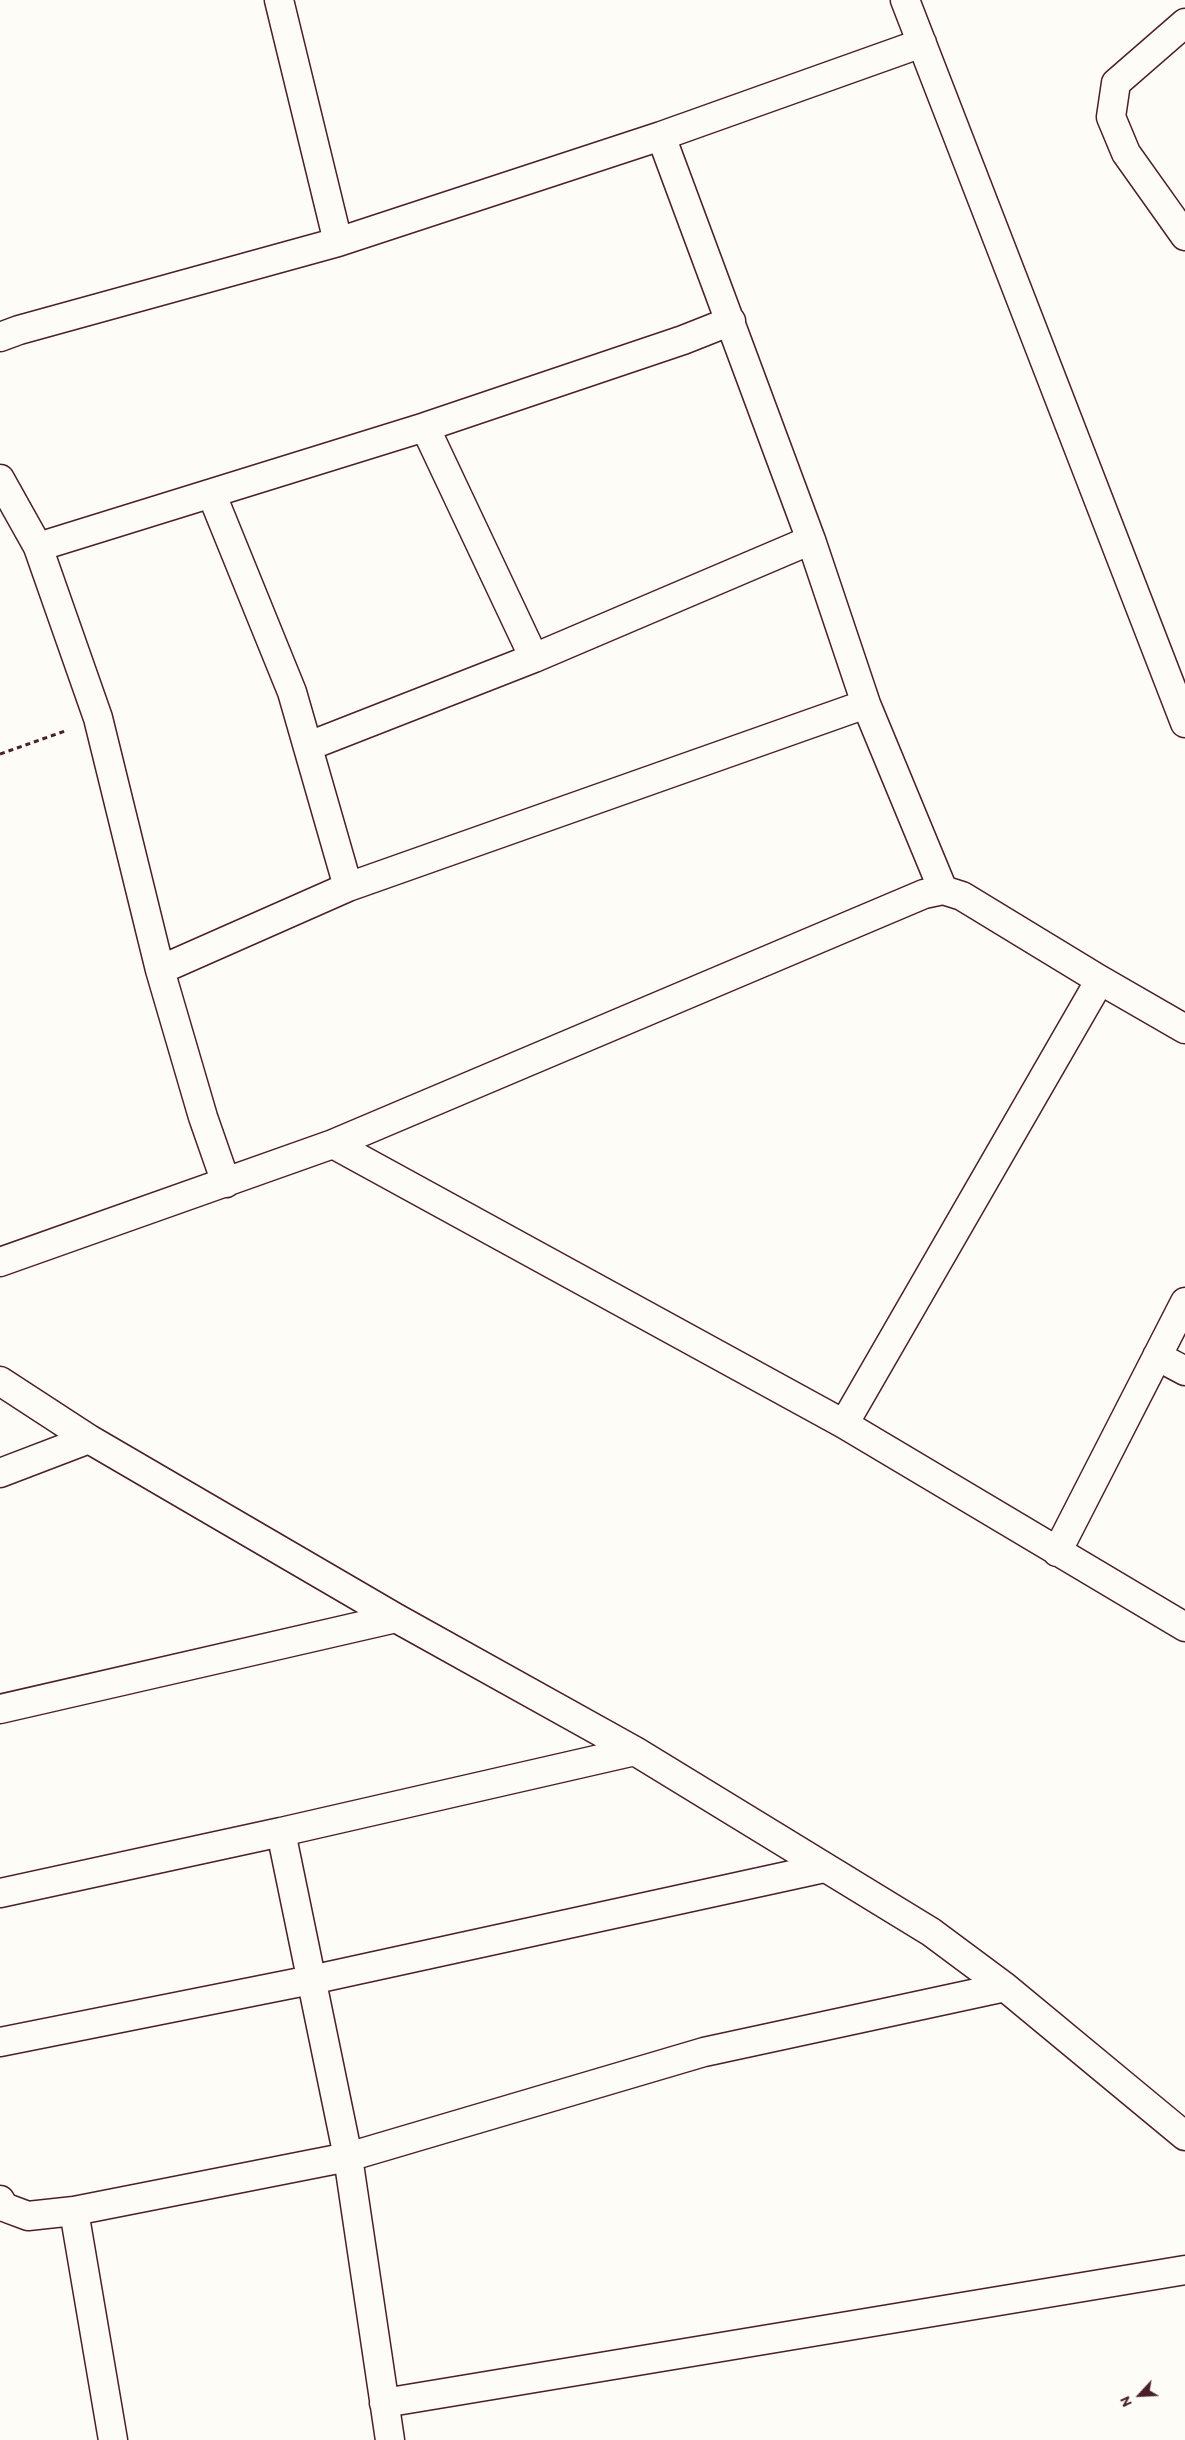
<!DOCTYPE html>
<style>
body{margin:0}
#map{position:relative;width:1185px;height:2440px;overflow:hidden;background:#fdfcf7;font-family:Itim,sans-serif}
canvas{display:block}
.north{position:absolute;left:1115px;top:2370px;width:50px;height:50px;-webkit-text-stroke:4px #fdfcf7;paint-order:stroke;rotate:245deg;font-size:14px;font-weight:700;line-height:20px;text-align:center;color:#4a1f2b}
.north::after{content:'';display:block;margin:auto;width:18px;height:22px;background:#4a1f2b;clip-path:polygon(50% 0,100% 100%,50% 72%,0 100%)}
</style>
<div id="map">
<canvas width="1185" height="2440"></canvas>
<div class="north">N</div>
</div>
<script>
const context = document.querySelector('canvas').getContext('2d');
context.lineJoin = 'round';
const toPath = rows => new Path2D(rows.map(r => 'M' + r).join(''));
function trace(path, color, width, dash) { context.strokeStyle = color; context.lineWidth = width; context.lineCap = dash ? 'butt' : 'round'; context.setLineDash(dash || []); context.stroke(path); }
const street = toPath([
 [279,0,338,242],
 [905,0,1185,723],
 [1185,23,1116,83,1111,117,1126,153,1185,236],
 [661,136,811,540,866,704],
 [0,337,19,330,338,242,661,136,922,43],
 [425,427,683,340,731,321],
 [0,479,38,547,98,718,160,970,348,887,866,704,943,890],
 [212,495,292,692,348,887],
 [38,547,425,427,534,658,811,540],
 [309,746,534,658],
 [160,970,203,1117,226,1183],
 [333,1144,844,1424,1185,1627],
 [0,1262,333,1144,924,894,943,890,962,896,1100,980,1185,1029],
 [1157,1356,1185,1371],
 [0,1381,89,1439,396,1618,635,1751,931,1932,1005,1987,1185,2136],
 [844,1424,1100,980],
 [0,1473,89,1439],
 [1057,1552,1185,1302],
 [0,1709,396,1618],
 [0,1893,281,1832],
 [0,2042,311,1980,824,1868],
 [0,2200,4,2207,28,2216,74,2211],
 [384,2403,1185,2270],
 [113,2440,74,2211,348,2157,704,2052,1005,1987],
 [390,2440,348,2157,281,1832,635,1751]
]);
trace(street, '#4a1f2b', 31);
trace(toPath([
 [0,754,65,731]
]), '#4a1f2b', 3, [5, 4]);
trace(street, '#fdfcf7', 28);
</script>
